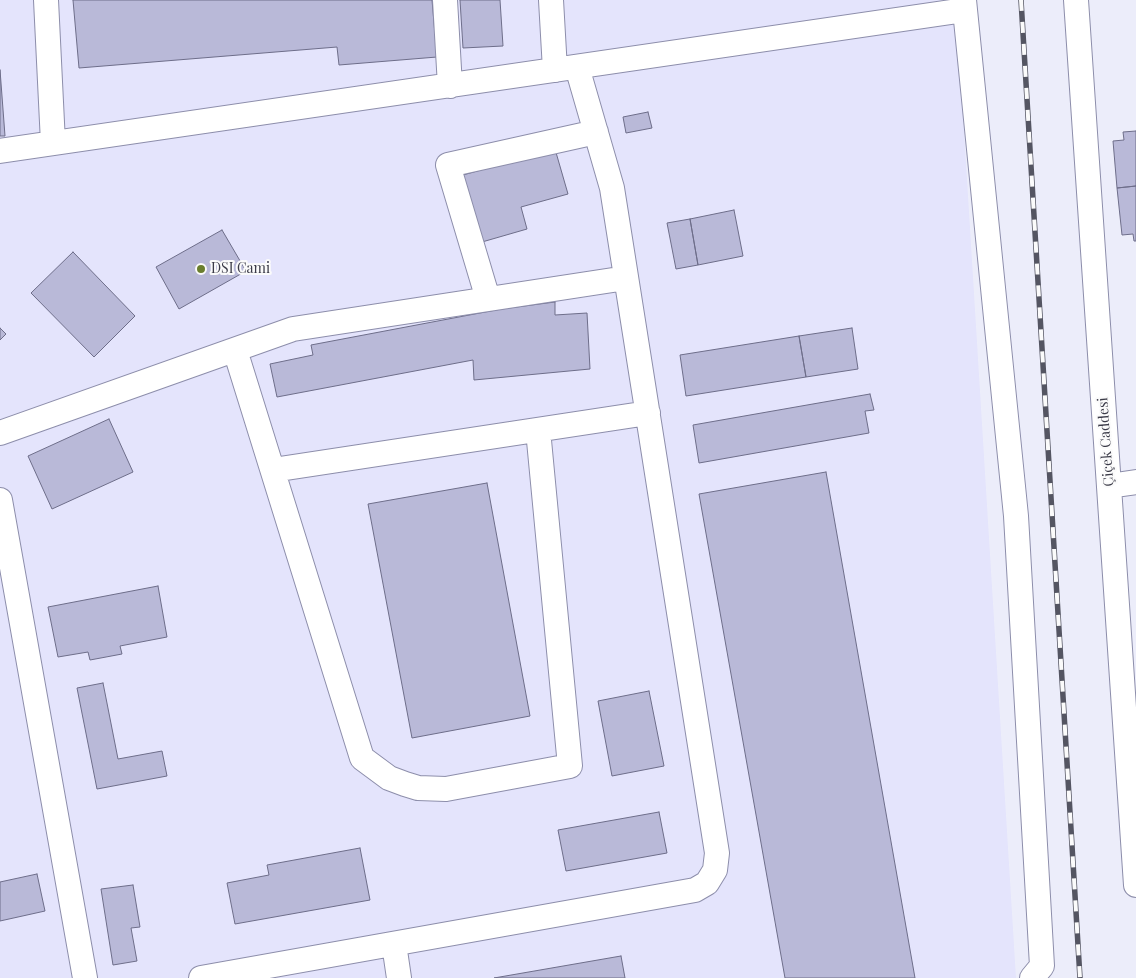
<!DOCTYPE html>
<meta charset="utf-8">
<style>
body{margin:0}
canvas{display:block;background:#ecedfa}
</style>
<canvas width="1136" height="978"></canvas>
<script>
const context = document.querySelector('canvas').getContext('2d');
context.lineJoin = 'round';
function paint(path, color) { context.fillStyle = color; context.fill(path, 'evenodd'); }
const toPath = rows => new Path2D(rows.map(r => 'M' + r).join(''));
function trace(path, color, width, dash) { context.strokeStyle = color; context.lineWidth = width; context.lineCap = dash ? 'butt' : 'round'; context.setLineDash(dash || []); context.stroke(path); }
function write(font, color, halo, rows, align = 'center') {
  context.font = font + ' "Playfair Display",serif'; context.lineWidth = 4; context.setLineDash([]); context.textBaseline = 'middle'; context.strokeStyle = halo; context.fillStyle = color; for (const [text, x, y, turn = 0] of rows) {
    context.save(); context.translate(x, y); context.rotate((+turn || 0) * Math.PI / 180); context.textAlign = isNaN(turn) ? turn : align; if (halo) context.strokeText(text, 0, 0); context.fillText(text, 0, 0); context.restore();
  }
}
paint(toPath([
 [0,0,956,0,1016,978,0,978]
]), '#e4e4fc');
const building = toPath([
 [73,0,432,0,437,57,339,65,337,47,79,68,73,0],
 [460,0,500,0,503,46,463,48,460,0],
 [0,70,5,136,0,136,0,70],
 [648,112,652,128,626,133,623,117,648,112],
 [1136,131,1136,186,1117,188,1113,141,1124,140,1123,132,1136,131],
 [555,149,568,194,521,207,527,229,482,242,463,175,555,149],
 [1136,186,1136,241,1134,241,1133,234,1122,235,1117,188,1136,186],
 [734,210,743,256,698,265,690,219,734,210],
 [690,219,698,265,676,269,667,223,690,219],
 [222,230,246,271,179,309,156,267,222,230],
 [73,252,135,316,94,357,31,293,73,252],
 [555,302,555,315,587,313,590,369,474,380,473,360,277,397,270,364,313,355,311,345,501,309,555,302],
 [0,328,6,334,0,340,0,328],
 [852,328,858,369,806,377,799,336,852,328],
 [799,336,806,377,686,396,680,355,799,336],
 [870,394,874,410,865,411,869,433,699,463,693,425,870,394],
 [109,419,133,472,52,509,28,456,109,419],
 [826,472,915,978,785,978,699,494,826,472],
 [487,483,530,716,412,738,368,504,487,483],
 [158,586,167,637,120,646,122,654,90,660,88,652,58,657,48,607,158,586],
 [103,683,118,759,162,751,167,776,97,789,77,688,103,683],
 [649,691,664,766,612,776,598,701,649,691],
 [659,812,667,853,566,871,558,830,659,812],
 [360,848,370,900,235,924,227,883,269,875,267,865,360,848],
 [37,874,45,911,0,921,0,882,37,874],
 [133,885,140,927,131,928,137,961,113,965,101,889,133,885],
 [621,956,625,978,494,978,621,956]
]);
paint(building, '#b9b9d8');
trace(building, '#6e6e8a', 1);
const minor = toPath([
 [46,0,53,143],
 [445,0,450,86],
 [551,0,555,70],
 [964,0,1016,516,1042,966,1032,978],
 [1076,0,1136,885],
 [0,151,965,10],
 [488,299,448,165,596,132],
 [235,350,362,758,389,778,405,784,418,788,446,789,570,766,538,430],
 [0,433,293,329,626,278],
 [273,470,648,413],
 [1109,486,1136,482],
 [0,500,85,978],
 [394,944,399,978],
 [201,978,695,890,707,883,715,870,717,853,612,188,577,67]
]);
trace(minor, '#8d8eab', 26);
trace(minor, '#fff', 24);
const rail = toPath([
 [1021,0,1080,978]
]);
trace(rail, '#545562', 5.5);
trace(rail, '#fbfbfb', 4, [11]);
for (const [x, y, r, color] of [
 [201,269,5,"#6a7e2e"]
]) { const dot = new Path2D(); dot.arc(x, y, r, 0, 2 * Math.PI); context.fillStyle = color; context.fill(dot); trace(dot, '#fbfbfb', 2); }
write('14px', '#3b3b48', '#fbfbfb', [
 ["DSI Cami",211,269]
], 'left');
write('14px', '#3b3b48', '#fbfbfb', [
 ["Çiçek Caddesi",1106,442,-94]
]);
</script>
